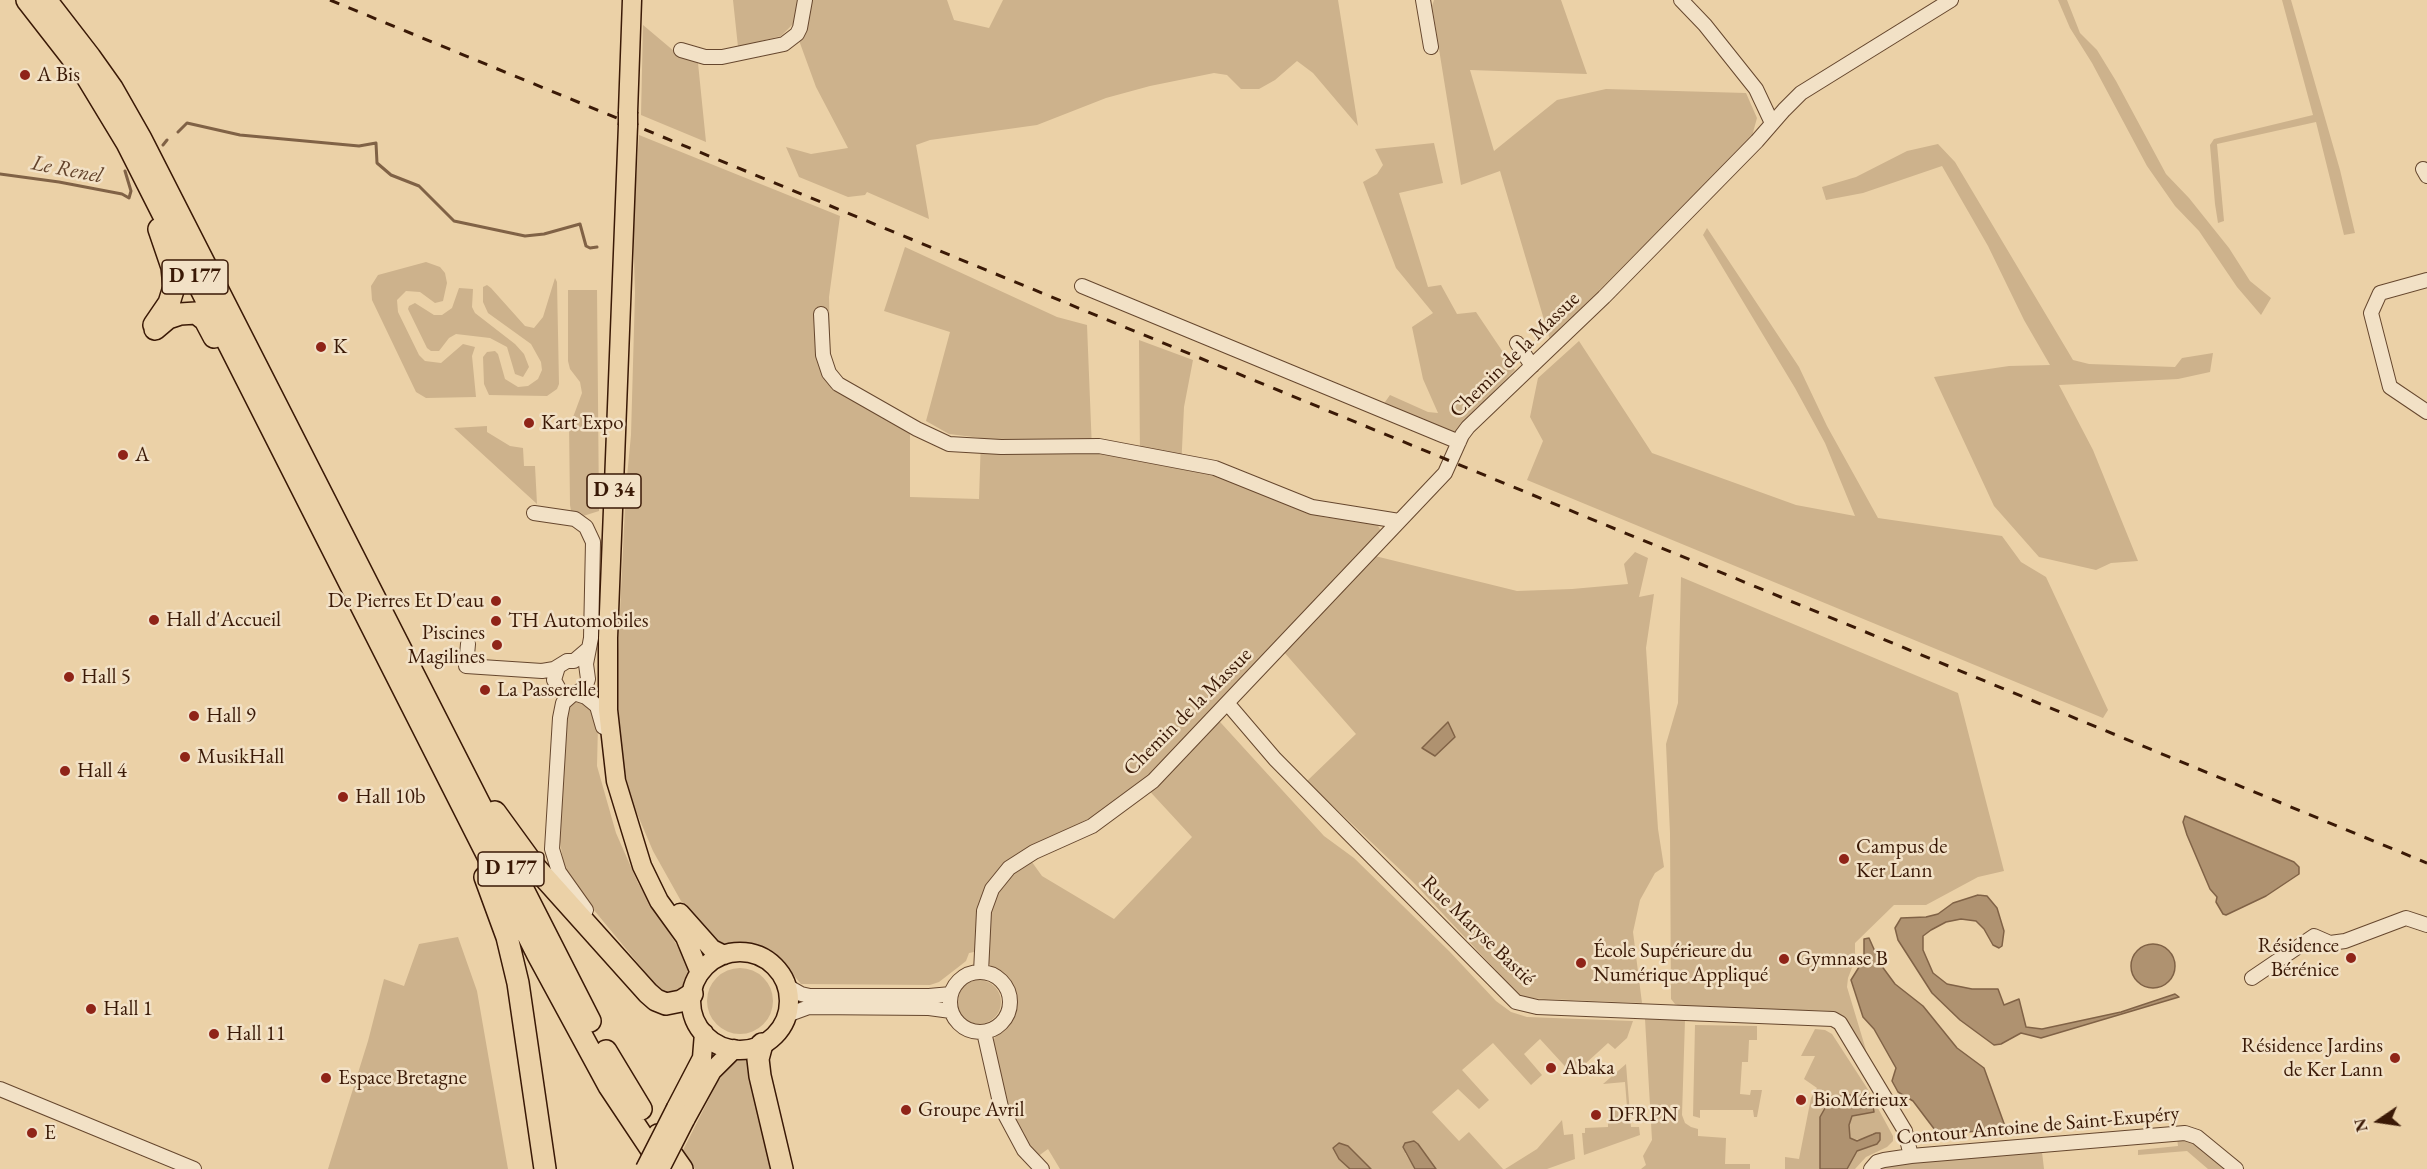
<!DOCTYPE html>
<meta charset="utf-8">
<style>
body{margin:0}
#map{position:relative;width:2427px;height:1169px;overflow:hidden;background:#ebd1a7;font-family:"EB Garamond",serif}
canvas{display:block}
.north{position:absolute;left:2349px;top:1091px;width:60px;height:60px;-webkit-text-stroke:4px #f2e1c6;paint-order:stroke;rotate:257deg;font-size:16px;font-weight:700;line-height:24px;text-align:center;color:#3a1906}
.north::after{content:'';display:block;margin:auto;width:21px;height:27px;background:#3a1906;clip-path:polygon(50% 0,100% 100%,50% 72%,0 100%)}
</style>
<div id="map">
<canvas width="2427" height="1169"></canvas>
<div class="north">N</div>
</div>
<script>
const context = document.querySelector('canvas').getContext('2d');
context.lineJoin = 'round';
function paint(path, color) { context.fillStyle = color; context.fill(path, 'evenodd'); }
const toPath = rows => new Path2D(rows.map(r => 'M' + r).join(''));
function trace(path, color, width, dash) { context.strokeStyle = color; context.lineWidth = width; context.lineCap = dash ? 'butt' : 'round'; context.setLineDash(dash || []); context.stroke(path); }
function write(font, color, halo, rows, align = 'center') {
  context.font = font + ' "EB Garamond",serif'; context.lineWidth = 5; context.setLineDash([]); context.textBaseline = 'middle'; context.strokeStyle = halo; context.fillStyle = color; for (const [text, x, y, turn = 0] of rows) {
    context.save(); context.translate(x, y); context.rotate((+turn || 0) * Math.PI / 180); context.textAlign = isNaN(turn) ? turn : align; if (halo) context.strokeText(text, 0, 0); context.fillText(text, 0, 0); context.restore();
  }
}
paint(toPath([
 [733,0,947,0,954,20,989,28,1003,0,1338,0,1358,126,1313,73,1297,61,1275,80,1259,89,1241,89,1227,75,1214,73,1150,86,1106,98,1037,125,930,140,916,145,929,219,867,192,865,195,848,197,799,177,786,147,811,154,848,148,816,87,793,24,781,36,738,47],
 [1434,0,1561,0,1587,74,1470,70,1494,151,1557,100,1606,89,1746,93,1757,118,1752,136,1550,340,1500,171,1461,185,1432,6],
 [2058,0,2067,0,2080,33,2097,50,2116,81,2166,174,2189,198,2229,248,2250,281,2271,298,2261,315,2237,287,2199,231,2175,206,2147,166,2092,63,2070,28],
 [2282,0,2291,0,2340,170,2355,233,2344,235,2316,122,2217,144,2224,221,2218,223,2215,204,2210,145,2214,139,2313,115],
 [643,25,681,57,698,63,706,142,641,115],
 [639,135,840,216,829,297,831,389,910,431,910,497,979,499,981,438,949,434,926,421,950,332,884,311,905,247,1057,317,1087,325,1092,450,1140,459,1139,340,1193,360,1184,407,1181,469,1210,474,1323,517,1377,524,1381,531,1367,546,1375,556,1517,591,1572,589,1628,584,1624,564,1635,552,1648,558,1639,597,1654,594,1646,648,1658,829,1664,867,1655,873,1640,900,1633,932,1642,1003,1522,998,1413,882,1307,781,1356,734,1276,643,1211,712,1324,836,1354,858,1449,951,1496,1001,1511,1012,1527,1017,1633,1021,1627,1038,1615,1049,1608,1043,1573,1075,1540,1039,1524,1054,1542,1075,1531,1085,1493,1043,1462,1070,1489,1100,1479,1109,1458,1089,1432,1112,1459,1141,1469,1132,1503,1169,1436,1169,1418,1144,1405,1153,1415,1169,1371,1169,1348,1146,1339,1159,1350,1169,1060,1169,1048,1149,1037,1157,1026,1144,1002,1098,992,1042,1011,1015,1012,994,1003,977,986,961,989,949,969,953,966,961,961,965,939,982,930,985,801,984,781,960,763,949,748,945,720,944,681,901,653,851,630,797,618,736,617,674,626,487,631,435,635,293,633,223],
 [1143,784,1192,837,1114,919,1042,876,1024,851,1090,818],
 [1434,143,1443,183,1399,193,1428,287,1441,285,1457,314,1476,312,1515,370,1454,433,1380,409,1390,395,1428,412,1438,413,1423,379,1412,327,1433,313,1396,268,1363,182,1377,174,1383,165,1375,149],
 [1938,144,1955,162,2073,360,2089,364,2175,367,2182,358,2213,353,2210,372,2178,379,2059,385,2093,450,2138,561,2111,563,2096,570,2039,557,1994,506,1934,377,2009,366,2050,365,2024,320,1988,246,1942,166,1863,193,1826,200,1822,187,1856,177,1907,151],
 [1707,228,1799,367,1827,426,1878,518,2002,536,2021,562,2046,577,2108,710,2103,718,1527,480,1543,441,1530,417,1538,378,1579,341,1652,453,1796,505,1855,516,1825,443,1795,388,1703,235],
 [426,262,440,267,445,273,447,283,443,301,435,303,420,292,406,291,397,300,398,312,419,355,425,361,441,363,463,344,475,347,472,356,476,397,426,398,416,392,372,300,371,286,378,275],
 [555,278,557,282,559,384,557,389,547,396,489,395,484,384,483,357,487,352,495,351,498,354,505,379,518,387,528,386,538,379,542,370,541,362,531,344,488,313,483,302,483,287,487,285,491,288,525,326,534,328,543,317],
 [459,288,473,289,472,307,475,313,515,344,524,354,529,367,523,377,515,374,507,347,490,338,456,334,449,338,439,351,431,351,427,348,408,309,409,306,415,303,434,315,442,315,452,308],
 [568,290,597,290,599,511,580,517,571,511,570,505,569,422,572,420,582,393,580,382,570,369,568,361],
 [487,426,487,432,510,446,523,448,524,466,535,466,537,504,454,428],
 [1681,577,1958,693,2004,871,1978,877,1926,905,1894,905,1855,943,1855,960,1848,978,1847,987,1866,1050,1864,1052,1836,1014,1829,1011,1681,1006,1675,1004,1671,999,1670,833,1666,744,1678,703],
 [576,698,589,704,598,725,597,766,616,833,638,883,686,960,690,973,689,980,675,992,660,990,579,892,565,871,559,836,567,706],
 [458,937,477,991,508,1169,328,1169,368,1041,384,979,404,986,419,944],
 '707 1001a33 33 0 1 1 66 0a33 33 0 1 1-66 0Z',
 '957 1002a22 22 0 1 1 44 0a22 22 0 1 1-44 0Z',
 [1645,1019,1685,1020,1682,1115,1685,1123,1691,1127,1698,1129,1698,1136,1726,1138,1725,1164,1750,1164,1750,1169,1641,1169,1646,1165,1643,1156,1652,1140],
 [1695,1025,1757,1026,1757,1040,1749,1040,1748,1062,1742,1062,1740,1094,1750,1095,1751,1090,1762,1090,1757,1117,1754,1117,1753,1110,1700,1110,1700,1118,1693,1116],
 [1815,1029,1825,1030,1832,1034,1867,1088,1893,1136,1893,1141,1887,1147,1866,1157,1855,1169,1847,1169,1851,1159,1857,1151,1873,1146,1873,1133,1863,1139,1853,1140,1850,1138,1849,1125,1852,1116,1873,1106,1864,1098,1849,1095,1836,1097,1829,1101,1820,1117,1820,1169,1785,1169,1785,1157,1799,1159,1811,1098,1817,1088,1804,1079,1815,1056,1801,1056],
 [747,1057,772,1169,695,1169,682,1152,718,1081,737,1059],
 [1626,1064,1631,1127,1639,1127,1640,1135,1584,1155,1582,1133,1585,1133,1585,1128,1608,1127,1608,1108,1627,1107,1625,1082,1603,1084],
 [1562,1120,1564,1135,1573,1134,1575,1159,1547,1169,1505,1169,1537,1149],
 [2177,1138,2188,1139,2197,1143,2228,1169,2208,1169,2187,1151,2138,1155,2138,1150,2178,1146],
 [2042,1152,2044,1169,1878,1169,1909,1162]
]), '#cdb28c');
const water = toPath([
 [1448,722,1455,737,1435,756,1422,748,1448,722],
 [2185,816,2294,862,2299,867,2299,874,2266,896,2226,915,2223,914,2216,902,2217,897,2210,889,2187,835,2183,822,2185,816],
 [1978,895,1987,896,1997,908,2004,931,2002,946,1999,948,1993,945,1984,929,1976,921,1961,919,1946,922,1931,930,1923,936,1923,950,1933,973,1947,984,1972,989,1998,989,2004,1005,2019,999,2026,1027,2042,1029,2121,1012,2175,994,2179,997,2041,1038,2021,1033,2001,1044,1994,1045,1960,1020,1932,993,1898,940,1895,928,1901,918,1926,917,1938,914,1953,903,1978,895],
 [1869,938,1881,965,1895,984,1923,1006,1957,1048,1984,1068,2006,1129,1953,1133,1935,1130,1913,1101,1898,1092,1892,1081,1896,1068,1874,1029,1863,1017,1851,980,1864,959,1864,939,1869,938],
 '2131 966a22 22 0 1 1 44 0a22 22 0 1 1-44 0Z',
 [1849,1095,1864,1098,1873,1106,1874,1112,1852,1116,1849,1125,1850,1138,1857,1141,1876,1133,1880,1133,1880,1140,1877,1144,1857,1151,1847,1169,1820,1169,1820,1117,1829,1101,1836,1097,1849,1095],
 [1414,1141,1418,1144,1436,1169,1415,1169,1403,1147,1405,1143,1414,1141],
 [1339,1143,1348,1146,1371,1169,1350,1169,1339,1159,1333,1148,1339,1143]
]);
paint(water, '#af9270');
trace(water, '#806246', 1.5);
trace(toPath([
 [178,132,187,123,240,135,359,146,376,143,377,163,391,175,419,186,454,221,525,236,544,234,580,224,586,246,590,248,597,247],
 [163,145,167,140],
 [0,174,59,182,122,194,129,198,131,191,125,171]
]), '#806246', 3);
const minor = toPath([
 [1423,0,1431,47],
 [1681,0,1705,25,1756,89,1772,123],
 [681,50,705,57,722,57,784,44,797,34,800,28,805,0],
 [2423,169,2427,176],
 [2427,280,2380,293,2371,313,2390,387,2427,412],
 [1082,286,1459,442],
 [821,314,823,355,829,373,838,384,917,429,949,444,1001,447,1099,446,1215,468,1312,507,1399,521],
 [1517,343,1532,366],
 [534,513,575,519,586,527,593,542,591,638,586,664,588,679,585,688,572,695,560,691,554,680,558,667],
 [468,644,466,666,542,671,554,669,567,661,574,661,588,649],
 [577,694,586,697,597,706,603,727],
 [572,695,563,703,560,718,552,849,559,872,586,910],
 [1228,704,1275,759,1516,1002,1537,1007,1833,1019,1840,1023,1905,1131,1911,1156],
 [981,972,984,911,992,889,1009,868,1034,852,1092,826,1153,781,1445,473,1462,435,1468,427,1604,297,1757,141,1784,110,1801,93,1951,0],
 '950 1002a30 30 0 1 1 60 0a30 30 0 1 1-60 0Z',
 [2252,978,2314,936,2330,943,2345,941,2406,918,2427,925],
 [787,986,801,994,810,996,929,996,951,994],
 [787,1015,809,1007,929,1008,951,1011],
 [984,1032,1001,1107,1024,1150,1042,1169],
 [0,1089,194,1169],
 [1871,1169,1877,1162,1884,1160,1911,1156,2185,1133,2197,1137,2236,1169]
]);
const major = toPath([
 [628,112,632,0],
 [628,125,608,638,608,710,616,781,642,866,659,901,685,937,700,973],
 [680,913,712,949,724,955],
 '691 1001a49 49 0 1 1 98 0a49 49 0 1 1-98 0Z',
 [676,1108,702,1058,704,1033],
 [685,1120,712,1071,734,1049]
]);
const highway = toPath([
 [27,0,87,77,127,143,538,955,609,1086,663,1167],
 [46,0,90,57,112,88,141,139,590,1021],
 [154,325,169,303,174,287,172,267,159,229],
 [155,329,168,318,180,314,196,313,205,320,214,337],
 [495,812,535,867,648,993,656,1000,666,1004,681,1001,692,994],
 [485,877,507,937,518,983,545,1169],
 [762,1044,758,1059,760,1076,782,1169],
 [606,1051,641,1109],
 [658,1135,682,1169]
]);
trace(minor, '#66472e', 16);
trace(major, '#3a1906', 21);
trace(highway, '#3a1906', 24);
trace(minor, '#f2e1c6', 14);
trace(major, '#ebd1a7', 18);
trace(highway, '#ebd1a7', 21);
trace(toPath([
 [330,0,2427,863]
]), '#3a1906', 3, [10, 10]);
const majorBridge = toPath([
 [628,125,628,112],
 [645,1169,676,1108],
 [660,1169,685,1120]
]);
trace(majorBridge, '#3a1906', 21, []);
trace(majorBridge, '#ebd1a7', 18);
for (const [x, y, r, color] of [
 [25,75,6,"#8f2418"],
 [321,347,6,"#8f2418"],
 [529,423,6,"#8f2418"],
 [123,455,6,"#8f2418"],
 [496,601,6,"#8f2418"],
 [154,620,6,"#8f2418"],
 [496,621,6,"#8f2418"],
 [497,645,6,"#8f2418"],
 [69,677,6,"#8f2418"],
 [485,690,6,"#8f2418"],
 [194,716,6,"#8f2418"],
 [185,757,6,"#8f2418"],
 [65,771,6,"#8f2418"],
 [343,797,6,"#8f2418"],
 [1844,859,6,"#8f2418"],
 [2351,958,6,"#8f2418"],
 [1784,959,6,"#8f2418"],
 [1581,963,6,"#8f2418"],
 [91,1009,6,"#8f2418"],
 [214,1034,6,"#8f2418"],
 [2395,1058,6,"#8f2418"],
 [1551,1068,6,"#8f2418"],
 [326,1078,6,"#8f2418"],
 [1801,1100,6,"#8f2418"],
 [906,1110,6,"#8f2418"],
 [1596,1115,6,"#8f2418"],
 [32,1133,6,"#8f2418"]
]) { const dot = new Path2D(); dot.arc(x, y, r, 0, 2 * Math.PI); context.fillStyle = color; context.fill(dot); trace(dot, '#f2e1c6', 2); }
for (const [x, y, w] of [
 [195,277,66],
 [614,491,54],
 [511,869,66]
]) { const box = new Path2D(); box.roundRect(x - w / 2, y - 17, w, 34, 4.5); context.fillStyle = '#f2e1c6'; context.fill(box); trace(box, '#3a1906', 1.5); }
write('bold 20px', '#3a1906', null, [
 ["D 177",195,277],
 ["D 34",614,491],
 ["D 177",511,869]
]);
write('21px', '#3a1906', '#f2e1c6', [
 ["A Bis",37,75],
 ["K",333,347],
 ["Kart Expo",541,423],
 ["A",135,455],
 ["De Pierres Et D'eau",484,601,"right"],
 ["Hall d'Accueil",166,620],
 ["TH Automobiles",508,621],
 ["Piscines",485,633,"right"],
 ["Magilines",485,657,"right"],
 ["Hall 5",81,677],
 ["La Passerelle",497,690],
 ["Hall 9",206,716],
 ["MusikHall",197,757],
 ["Hall 4",77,771],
 ["Hall 10b",355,797],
 ["Campus de",1856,847],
 ["Ker Lann",1856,871],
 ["Résidence",2339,946,"right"],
 ["Bérénice",2339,970,"right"],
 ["École Supérieure du",1593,951],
 ["Numérique Appliqué",1593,975],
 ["Gymnase B",1796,959],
 ["Hall 1",103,1009],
 ["Hall 11",226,1034],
 ["Résidence Jardins",2383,1046,"right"],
 ["de Ker Lann",2383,1070,"right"],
 ["Abaka",1563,1068],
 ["Espace Bretagne",338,1078],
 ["BioMérieux",1813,1100],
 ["Groupe Avril",918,1110],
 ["DFRPN",1608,1115],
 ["E",44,1133]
], 'left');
write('21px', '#3a1906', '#f2e1c6', [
 ["Chemin de la Massue",1515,355,-44],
 ["Chemin de la Massue",1188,712,-45],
 ["Rue Maryse Bastié",1478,931,44],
 ["Contour Antoine de Saint-Exupéry",2038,1126,-5]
]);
write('italic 22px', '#63432b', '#f2e1c6', [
 ["Le Renel",67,170,11]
]);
</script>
